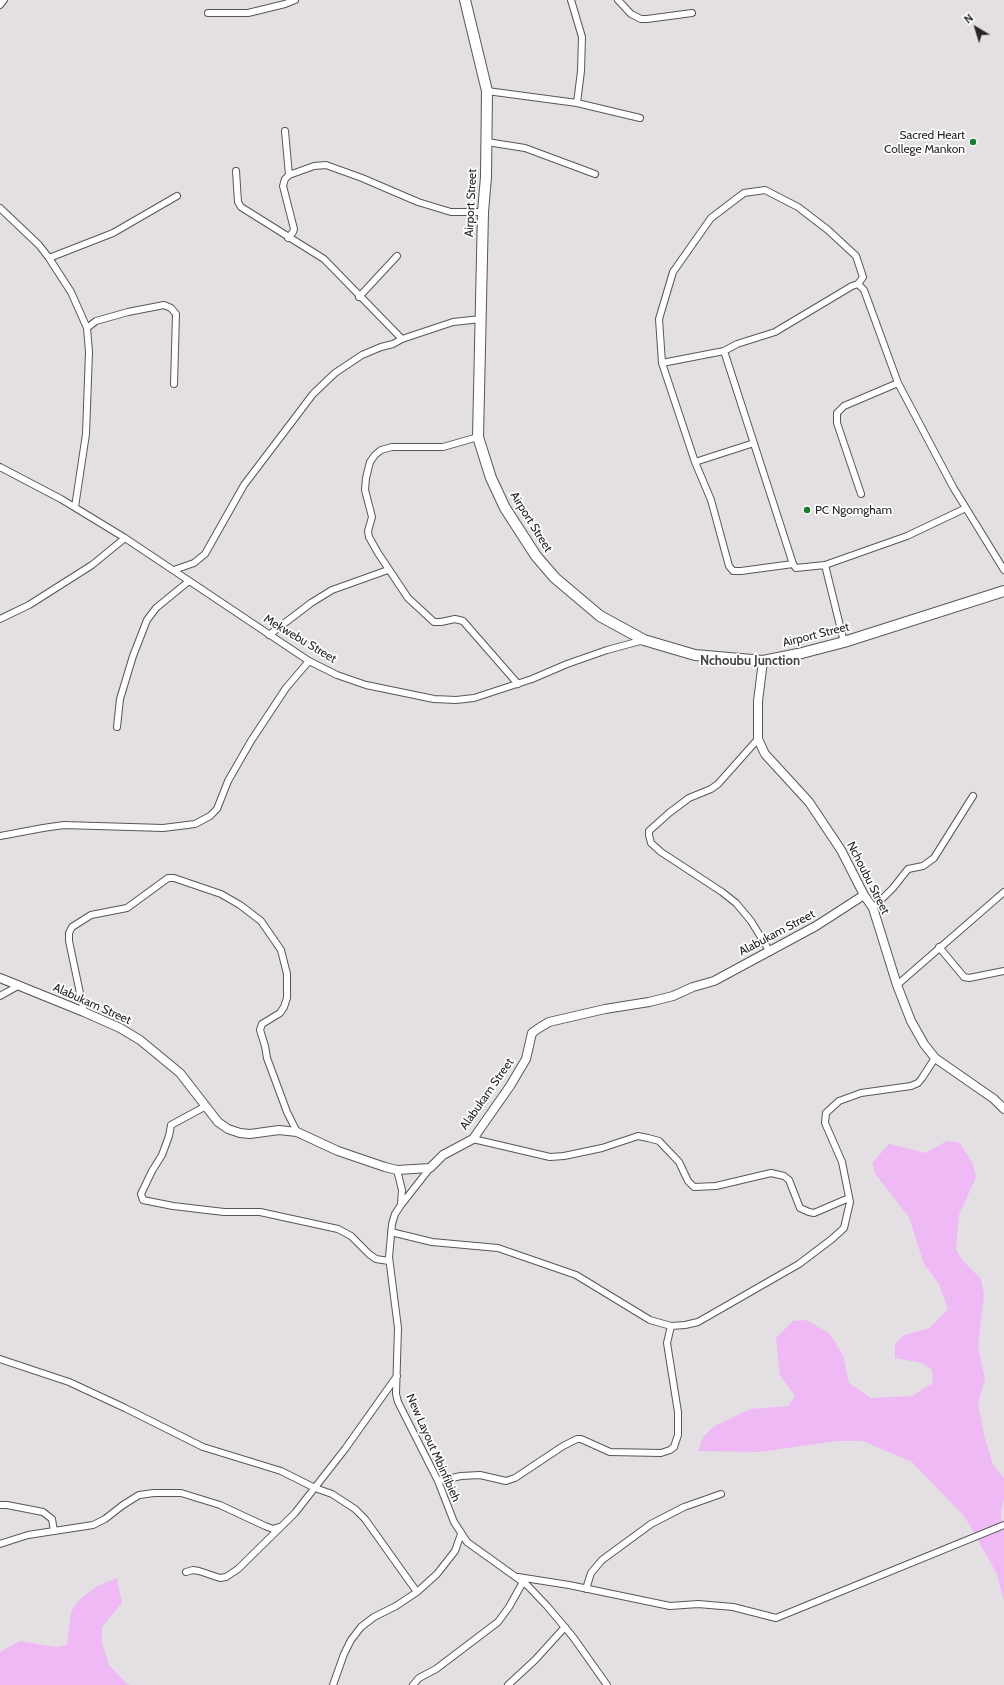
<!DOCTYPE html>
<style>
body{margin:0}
#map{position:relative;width:1004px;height:1685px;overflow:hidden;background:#e3dfe3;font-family:Cabin,sans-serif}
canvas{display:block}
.north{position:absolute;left:956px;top:8px;width:40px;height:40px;-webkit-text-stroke:3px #fff;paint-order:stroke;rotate:322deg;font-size:11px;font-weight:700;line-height:16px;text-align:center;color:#272527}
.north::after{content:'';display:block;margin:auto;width:14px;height:18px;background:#272527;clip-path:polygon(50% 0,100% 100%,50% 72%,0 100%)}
</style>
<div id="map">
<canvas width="1004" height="1685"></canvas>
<div class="north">N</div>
</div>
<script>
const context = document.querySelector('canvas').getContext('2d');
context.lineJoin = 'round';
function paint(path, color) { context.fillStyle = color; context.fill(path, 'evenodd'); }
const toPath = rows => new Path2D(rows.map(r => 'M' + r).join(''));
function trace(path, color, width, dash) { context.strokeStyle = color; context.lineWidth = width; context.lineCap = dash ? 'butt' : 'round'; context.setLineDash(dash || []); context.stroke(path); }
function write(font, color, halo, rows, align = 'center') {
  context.font = font + ' Cabin,sans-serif'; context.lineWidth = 3.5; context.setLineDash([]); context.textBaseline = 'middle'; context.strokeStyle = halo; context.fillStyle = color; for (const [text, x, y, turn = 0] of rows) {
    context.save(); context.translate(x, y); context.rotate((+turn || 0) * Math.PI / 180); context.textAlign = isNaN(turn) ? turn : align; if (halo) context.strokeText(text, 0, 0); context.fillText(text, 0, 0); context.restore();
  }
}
paint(toPath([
 [947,1141,960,1143,973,1164,976,1177,959,1215,956,1249,962,1260,981,1279,984,1294,978,1347,985,1379,978,1403,984,1435,993,1465,1004,1478,1004,1500,1001,1509,1001,1523,1004,1526,1004,1601,997,1574,965,1517,912,1462,863,1441,837,1441,759,1452,698,1451,703,1437,713,1427,750,1409,788,1406,795,1396,780,1375,776,1338,793,1321,806,1320,829,1333,843,1355,849,1383,871,1398,912,1396,933,1383,932,1370,922,1363,895,1358,895,1344,904,1335,930,1328,948,1309,939,1284,924,1264,909,1217,876,1175,872,1163,889,1144,925,1153],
 [117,1578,122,1603,102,1627,102,1643,109,1665,126,1683,130,1685,0,1685,0,1652,20,1641,55,1647,67,1645,71,1612,78,1601,97,1586]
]), '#efb9f5');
const minor = toPath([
 [571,0,582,37,581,71,577,103],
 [618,0,631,14,641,19,647,19,692,13],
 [0,5,4,0],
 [208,13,248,13,285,4,295,0],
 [487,91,577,103,640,118],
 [285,131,289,175],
 [487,142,525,148,595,174],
 [236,171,238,202,241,207,324,259,402,339],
 [0,208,39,245,49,258,71,292,87,328,89,352,86,434,75,507],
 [288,238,293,232,294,229,283,186,285,179,289,175,314,166,326,165,362,178,418,202,451,212,483,212],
 [49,258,113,233,177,196],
 [858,284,864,290,898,383,953,487,1004,570],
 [359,297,397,256],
 [87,328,96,321,128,312,164,305,171,308,176,314,174,384],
 [724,351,793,564,796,568,825,565,844,642],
 [662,363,724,351,737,344,775,332,852,286,858,284,863,277,856,256,828,230,798,207,765,190,744,193,711,218,673,272,659,319,662,363,695,462,711,500,729,566,733,571,741,571,793,564],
 [478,437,443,447,392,447,381,450,375,455,370,462,366,478,365,490,372,517,368,531,369,537,378,553,408,598,434,622,441,622,455,619,463,621,518,684],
 [695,462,754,443],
 [0,467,61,499,125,538,309,661,337,675,366,685,434,699,456,700,474,698,532,679,567,664,607,650,644,640],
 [861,494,837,423,837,413,844,406,898,383],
 [825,565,907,536,966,508],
 [174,570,194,563,205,554,244,485,313,394,335,373,362,355,381,347,393,344,402,339,453,322,481,319],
 [0,619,29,605,92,565,125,538],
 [269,635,311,603,332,590,388,570],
 [117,727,120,699,133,656,147,620,156,608,189,581],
 [758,739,718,784,711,789,689,798,669,813,649,831,649,835,651,843,661,852,722,892,736,903,751,921,770,952],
 [0,836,43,828,64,825,163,828,195,824,210,816,217,809,228,781,251,741,286,688,309,661],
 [873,908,893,888,908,869,923,866,934,858,973,796],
 [939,947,964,977,969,978,1004,971],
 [897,985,1004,892],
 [0,996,18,986],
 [84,1012,69,941,69,933,72,927,91,915,127,908,168,878,174,878,221,894,240,905,261,921,281,950,287,974,287,998,284,1007,280,1013,262,1024,260,1030,265,1046,267,1058,287,1112,297,1132],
 [206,1106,171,1125,169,1136,162,1155,152,1171,141,1194,143,1200,173,1206,224,1212,260,1212,338,1229,351,1236,369,1254,376,1259,389,1261],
 [473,1139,550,1157,564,1156,602,1148,638,1136,648,1138,659,1141,679,1162,688,1181,694,1187,716,1186,771,1173,784,1176,789,1180,800,1208,809,1212,814,1213,849,1198],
 [430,1168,401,1205,395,1214,392,1224,389,1257,398,1328,396,1394,398,1402,438,1481,454,1522,467,1542,527,1585,547,1606,573,1637,607,1685],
 [397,1170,402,1190,401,1204],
 [391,1232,432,1242,498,1248,576,1275,650,1320,671,1326,685,1325,698,1322,799,1264,832,1239,844,1228,850,1202,842,1162,825,1123,826,1113,839,1101,861,1093,911,1086,918,1083,922,1078,935,1058],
 [0,1359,69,1382,125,1408,203,1447,281,1471,315,1488,332,1494,355,1509,365,1519,417,1592],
 [438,1481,461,1476,480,1475,506,1481,515,1478,563,1446,577,1439,581,1439,610,1452,661,1453,670,1450,674,1447,678,1435,678,1412,667,1343,671,1326],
 [0,1505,7,1505,43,1512,52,1519,54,1531],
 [0,1544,28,1535,93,1525,105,1519,123,1505,139,1495,154,1493,181,1493,220,1505,265,1526,273,1529,279,1527],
 [186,1572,193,1570,199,1571,220,1578,226,1577,238,1569,295,1513,345,1449,397,1376],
 [518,1577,569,1585,670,1606,698,1604,733,1607,776,1618,1004,1525],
 [586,1589,591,1573,602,1560,651,1524,684,1507,721,1494],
 [333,1685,344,1654,351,1640,361,1627,374,1617,396,1606,417,1592,437,1574,455,1551,461,1534],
 [413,1685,419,1678,436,1669,498,1622,509,1607,523,1582],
 [508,1685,535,1660,565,1627]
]);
const tertiary = toPath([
 [763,661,758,701,758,739,765,754,809,802,841,850,864,895,873,908,897,985,911,1021,924,1044,935,1058,994,1099,1004,1109],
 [0,978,84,1012,120,1028,140,1040,180,1073,218,1122,228,1129,240,1133,250,1134,279,1130,297,1132,338,1151,385,1167,397,1170,430,1168,443,1155,473,1139,510,1086,526,1059,532,1033,539,1028,549,1022,605,1009,649,1002,673,996,693,987,714,981,816,926,864,895]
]);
const trunk = toPath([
 [465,0,487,91,486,177,483,212,478,437,491,478,505,508,536,556,555,578,600,616,644,640,695,655,763,661,798,654,844,642,1004,591]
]);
trace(minor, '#59565a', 8);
trace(tertiary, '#59565a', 10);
trace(trunk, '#59565a', 12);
trace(minor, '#fff', 6);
trace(tertiary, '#fff', 8);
trace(trunk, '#fff', 10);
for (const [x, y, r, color] of [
 [973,142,4,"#1b7c2f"],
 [807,510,4,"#1b7c2f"]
]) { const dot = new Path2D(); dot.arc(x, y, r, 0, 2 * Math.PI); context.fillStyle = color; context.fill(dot); trace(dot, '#fff', 1.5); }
write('12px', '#272527', '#fff', [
 ["Sacred Heart",965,135],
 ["College Mankon",965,149],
 ["PC Ngomgham",815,510,"left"]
], 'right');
write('12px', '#272527', '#fff', [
 ["Airport Street",471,203,-87],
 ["Airport Street",531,522,58],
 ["Airport Street",816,635,-14],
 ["Mekwebu Street",300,639,31],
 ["Nchoubu Street",868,878,63],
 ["Alabukam Street",777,933,-28],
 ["Alabukam Street",92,1004,24],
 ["Alabukam Street",487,1094,-55],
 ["New Layout Mbinfibieh",433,1448,66]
]);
write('bold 13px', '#474447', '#fff', [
 ["Nchoubu Junction",750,661]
]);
</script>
